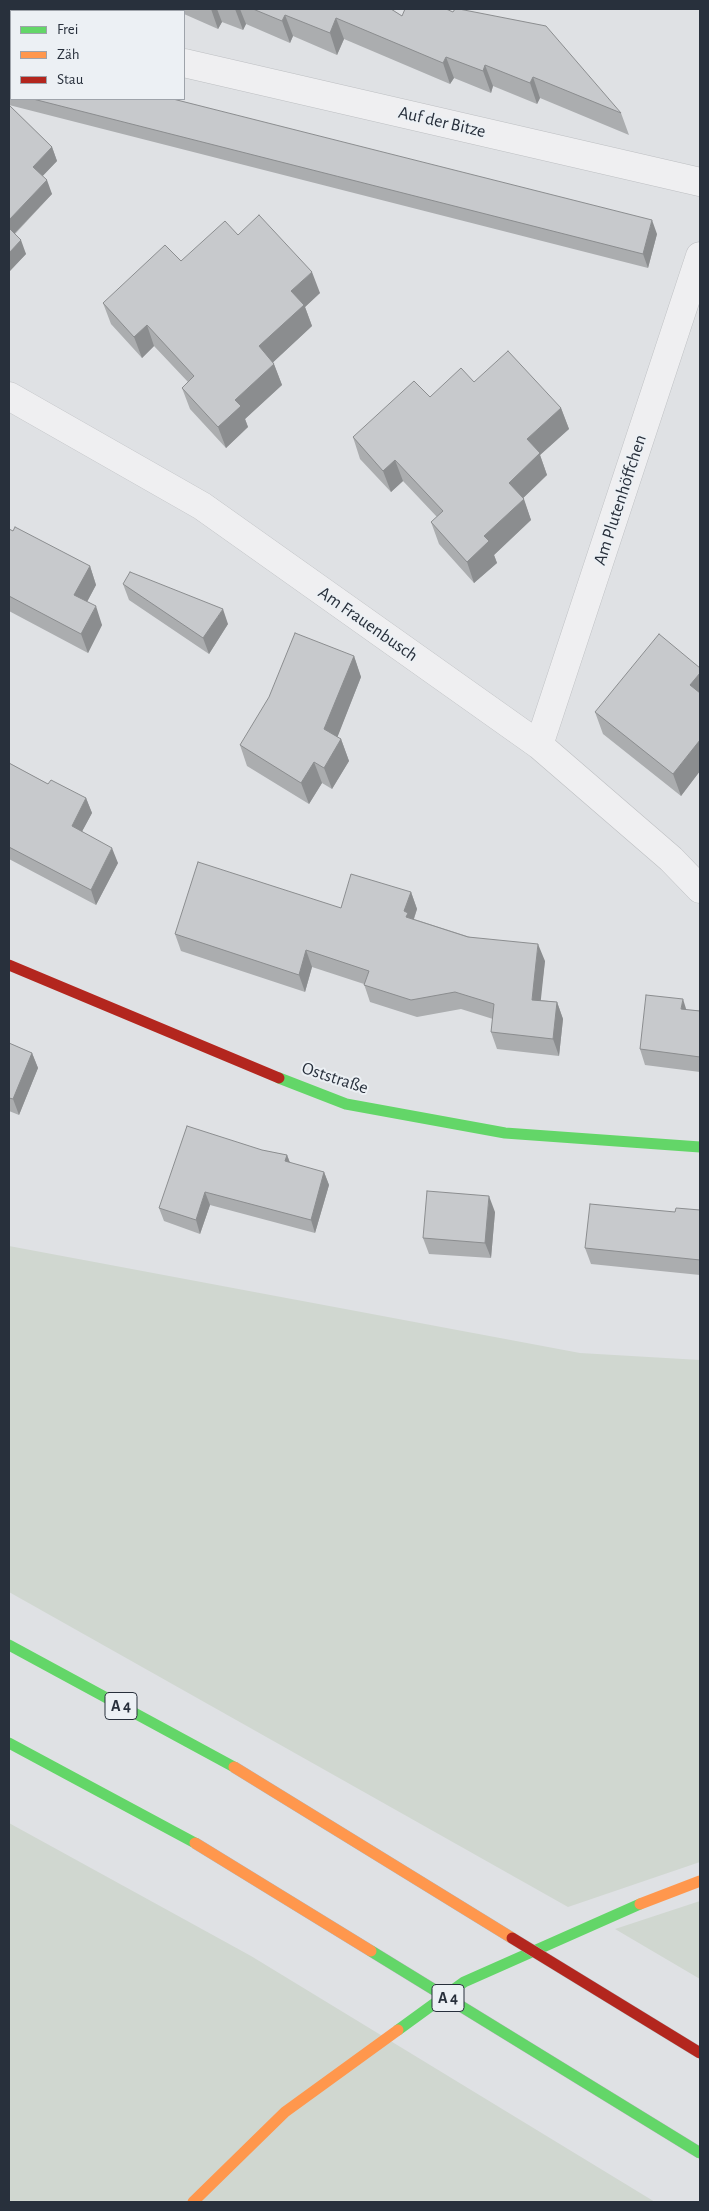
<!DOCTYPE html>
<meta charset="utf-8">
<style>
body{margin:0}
#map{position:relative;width:709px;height:2211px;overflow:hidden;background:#dfe1e4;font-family:"Alegreya Sans",sans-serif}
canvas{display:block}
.frame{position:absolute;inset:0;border:10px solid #28303c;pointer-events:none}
.legend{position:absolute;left:10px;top:10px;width:175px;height:90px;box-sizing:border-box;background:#ecf0f4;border:1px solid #9ea3aa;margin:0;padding:6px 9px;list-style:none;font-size:15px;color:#28303c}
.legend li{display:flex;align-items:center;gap:10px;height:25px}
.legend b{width:25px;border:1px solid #9ea3aa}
</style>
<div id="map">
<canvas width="709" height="2211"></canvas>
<div class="frame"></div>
<ul class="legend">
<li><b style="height:6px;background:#63d668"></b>Frei</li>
<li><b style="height:6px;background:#ff974d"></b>Zäh</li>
<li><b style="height:6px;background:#b3261e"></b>Stau</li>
</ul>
</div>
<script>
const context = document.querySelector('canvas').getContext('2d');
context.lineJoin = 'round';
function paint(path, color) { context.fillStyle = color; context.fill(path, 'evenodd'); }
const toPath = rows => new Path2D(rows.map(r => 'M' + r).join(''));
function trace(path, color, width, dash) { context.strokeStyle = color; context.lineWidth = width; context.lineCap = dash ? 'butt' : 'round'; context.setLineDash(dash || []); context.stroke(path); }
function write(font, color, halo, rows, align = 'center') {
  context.font = font + ' "Alegreya Sans",sans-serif'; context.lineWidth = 4; context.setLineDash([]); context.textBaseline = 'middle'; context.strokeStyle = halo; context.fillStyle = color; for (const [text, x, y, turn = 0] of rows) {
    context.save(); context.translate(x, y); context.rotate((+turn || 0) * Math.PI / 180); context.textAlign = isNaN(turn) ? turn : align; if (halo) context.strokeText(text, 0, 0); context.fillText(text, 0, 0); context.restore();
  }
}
paint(toPath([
 [9,1246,580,1353,700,1360,700,1862,568,1907,9,1592],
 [9,1823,251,1956,655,2202,9,2202],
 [700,1901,700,1979,615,1929]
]), '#d0d7d0');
const street = toPath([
 [9,22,11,22],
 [184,63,700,182],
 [9,396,202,506,539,745,671,859,700,889],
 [539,745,700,256]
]);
trace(street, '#bdbfc2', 29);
trace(street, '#efeff1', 28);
trace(toPath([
 [279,1078,346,1104,505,1133,700,1147],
 [9,1645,234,1767],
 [9,1743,195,1843],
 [398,2030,464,1982,640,1904]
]), '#63d668', 11);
trace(toPath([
 [640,1904,700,1881],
 [193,2202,285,2112,398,2030]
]), '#ff974d', 11);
trace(toPath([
 [9,965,279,1078]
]), '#b3261e', 11);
const fastBridge = toPath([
 [371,1951,700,2153]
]);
const slowBridge = toPath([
 [234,1767,512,1938],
 [195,1843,371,1951]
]);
const jamBridge = toPath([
 [512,1938,700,2053]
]);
trace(fastBridge, '#b2b5b9', 12, []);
trace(slowBridge, '#b2b5b9', 12, []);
trace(jamBridge, '#b2b5b9', 12, []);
trace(fastBridge, '#63d668', 11);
trace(slowBridge, '#ff974d', 11);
trace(jamBridge, '#b3261e', 11);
paint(toPath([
 [170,9,391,9,402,16,621,113,629,135,540,98,537,104,493,86,491,93,454,78,450,84,344,39,337,55,293,36,290,43,246,24,243,30,222,22,218,29,184,14,184,11,176,11],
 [9,57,11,58,11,99,173,99,657,234,648,268,9,105,52,147,57,161,42,176,52,194,15,234,26,254,9,272],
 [238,235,320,293,305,307,312,326,273,362,282,385,245,419,248,427,226,448,190,409,182,388,188,382,154,346,142,358,111,324,103,303,181,261],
 [474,382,561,408,569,429,540,455,547,475,523,498,531,520,494,555,497,563,474,583,439,544,431,522,437,517,403,481,391,492,360,459,353,437,430,397],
 [9,529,90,566,96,585,87,602,102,625,88,653,9,611],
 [123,584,228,624,209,654,129,600],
 [354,656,361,677,337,737,341,739,349,761,332,789,322,783,309,804,247,766,240,745],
 [700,668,700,771,681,796,603,734,595,712],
 [9,763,48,784,86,798,92,813,82,831,118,863,96,905,9,859],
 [411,892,417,909,414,919,545,961,540,1000,557,1002,563,1019,559,1056,497,1049,491,1032,493,1019,461,1009,417,1017,370,1002,364,984,312,967,305,992,181,951,175,934,341,908],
 [686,1010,700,1011,700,1072,645,1065,640,1049],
 [9,1043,32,1053,38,1068,19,1115,9,1111],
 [262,1150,287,1155,290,1163,324,1172,329,1185,315,1233,210,1205,200,1234,164,1221,159,1208],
 [700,1210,700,1275,591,1264,585,1248,675,1212],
 [495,1212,491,1258,429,1254,423,1238]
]), '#abadaf');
paint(toPath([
 [211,9,217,9,222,22,218,29],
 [235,9,240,9,246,24,243,30],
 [285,15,293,36,290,43,282,21],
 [336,18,344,39,337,55,330,33],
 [446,57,454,78,450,84,443,63],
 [485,65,493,86,491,93,483,71],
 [533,77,540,98,537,104,530,83],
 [52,147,57,161,38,181,33,167],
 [47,180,52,194,10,238,9,234,9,220],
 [652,220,657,234,648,268,643,254],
 [21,240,26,254,9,272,9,253],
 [312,272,320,293,305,307,312,326,267,368,259,346,291,291],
 [147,325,154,346,142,358,134,337],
 [274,364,282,385,245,419,248,427,226,448,218,427,235,400],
 [561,408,569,429,540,455,547,475,517,504,509,483,527,439],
 [395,460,403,481,391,492,383,471],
 [524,499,531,520,494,555,497,563,474,583,467,562,484,536],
 [90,566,96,585,81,613,74,595],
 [96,606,102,625,88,653,81,634],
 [223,609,228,624,209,654,203,638],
 [354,656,361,677,332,751,324,729],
 [700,673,700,704,690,685],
 [341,739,349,761,332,789,324,768],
 [700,740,700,771,681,796,673,774],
 [314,762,322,783,309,804,301,783],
 [86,798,92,813,77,841,72,826],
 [112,848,118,863,96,905,91,890],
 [411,892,417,909,412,924,412,934,404,911],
 [538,944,545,961,539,1017,532,1000],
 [306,950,312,967,305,992,299,975],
 [683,999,688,1015,681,1009],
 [557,1002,563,1019,559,1056,553,1039],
 [32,1053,38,1068,19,1115,13,1099],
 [287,1155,292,1168,285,1161],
 [324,1172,329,1185,315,1233,311,1220],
 [205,1192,210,1205,200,1234,196,1220],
 [489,1196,495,1212,491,1258,485,1243]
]), '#8b8d8f');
const building = toPath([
 [253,9,391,9,402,16,405,9,446,9,453,12,455,9,459,9,546,26,621,113,533,77,530,83,485,65,483,71,446,57,443,63,336,18,330,33,285,15,282,21,253,9],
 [9,57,11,58,11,93,9,93,9,57],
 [33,99,173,99,652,220,643,254,33,99],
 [9,105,52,147,33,167,47,180,9,220,9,105],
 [259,215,312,272,291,291,304,305,259,346,274,364,235,400,241,406,218,427,182,388,194,376,147,325,134,337,103,303,165,245,181,261,225,221,238,235,259,215],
 [9,228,21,240,9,253,9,228],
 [508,351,561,408,527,439,540,453,509,483,524,499,484,536,489,541,467,562,431,522,443,511,395,460,383,471,353,437,414,381,430,397,461,368,474,382,508,351],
 [15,527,90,566,74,595,96,606,81,634,9,596,9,529,13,531,15,527],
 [130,572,223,609,203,638,123,584,130,572],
 [295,633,354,656,324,729,341,739,324,768,314,762,301,783,240,745,269,697,295,633],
 [659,634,700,668,700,673,690,685,700,693,700,740,673,774,595,712,659,634],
 [9,763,48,784,51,780,86,798,72,826,112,848,91,890,9,847,9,763],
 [198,862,341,908,351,874,411,892,404,911,408,913,406,917,468,937,538,944,532,1000,557,1002,553,1039,491,1032,494,1004,455,992,411,1000,364,985,369,971,306,950,299,975,175,934,198,862],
 [646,995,683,999,681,1009,700,1011,700,1057,640,1049,646,995],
 [9,1043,32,1053,13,1099,9,1098,9,1043],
 [187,1126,262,1150,287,1155,285,1161,324,1172,311,1220,205,1192,196,1220,159,1208,187,1126],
 [427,1191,489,1196,485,1243,423,1238,427,1191],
 [590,1204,675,1212,676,1208,700,1210,700,1260,585,1248,590,1204]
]);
paint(building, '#c7c9cc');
trace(building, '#8b8d8f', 1);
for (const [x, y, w] of [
 [121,1706,32],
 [448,1998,32]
]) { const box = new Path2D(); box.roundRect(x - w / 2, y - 13.5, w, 27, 4); context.fillStyle = '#ecf0f4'; context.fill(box); trace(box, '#28303c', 1); }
write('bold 16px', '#28303c', null, [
 ["A 4",121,1706],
 ["A 4",448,1998]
]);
write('18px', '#28303c', '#ecf0f4', [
 ["Auf der Bitze",442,122,13],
 ["Am Plutenhöffchen",620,500,-72],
 ["Am Frauenbusch",368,624,35],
 ["Oststraße",335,1078,18]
]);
</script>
